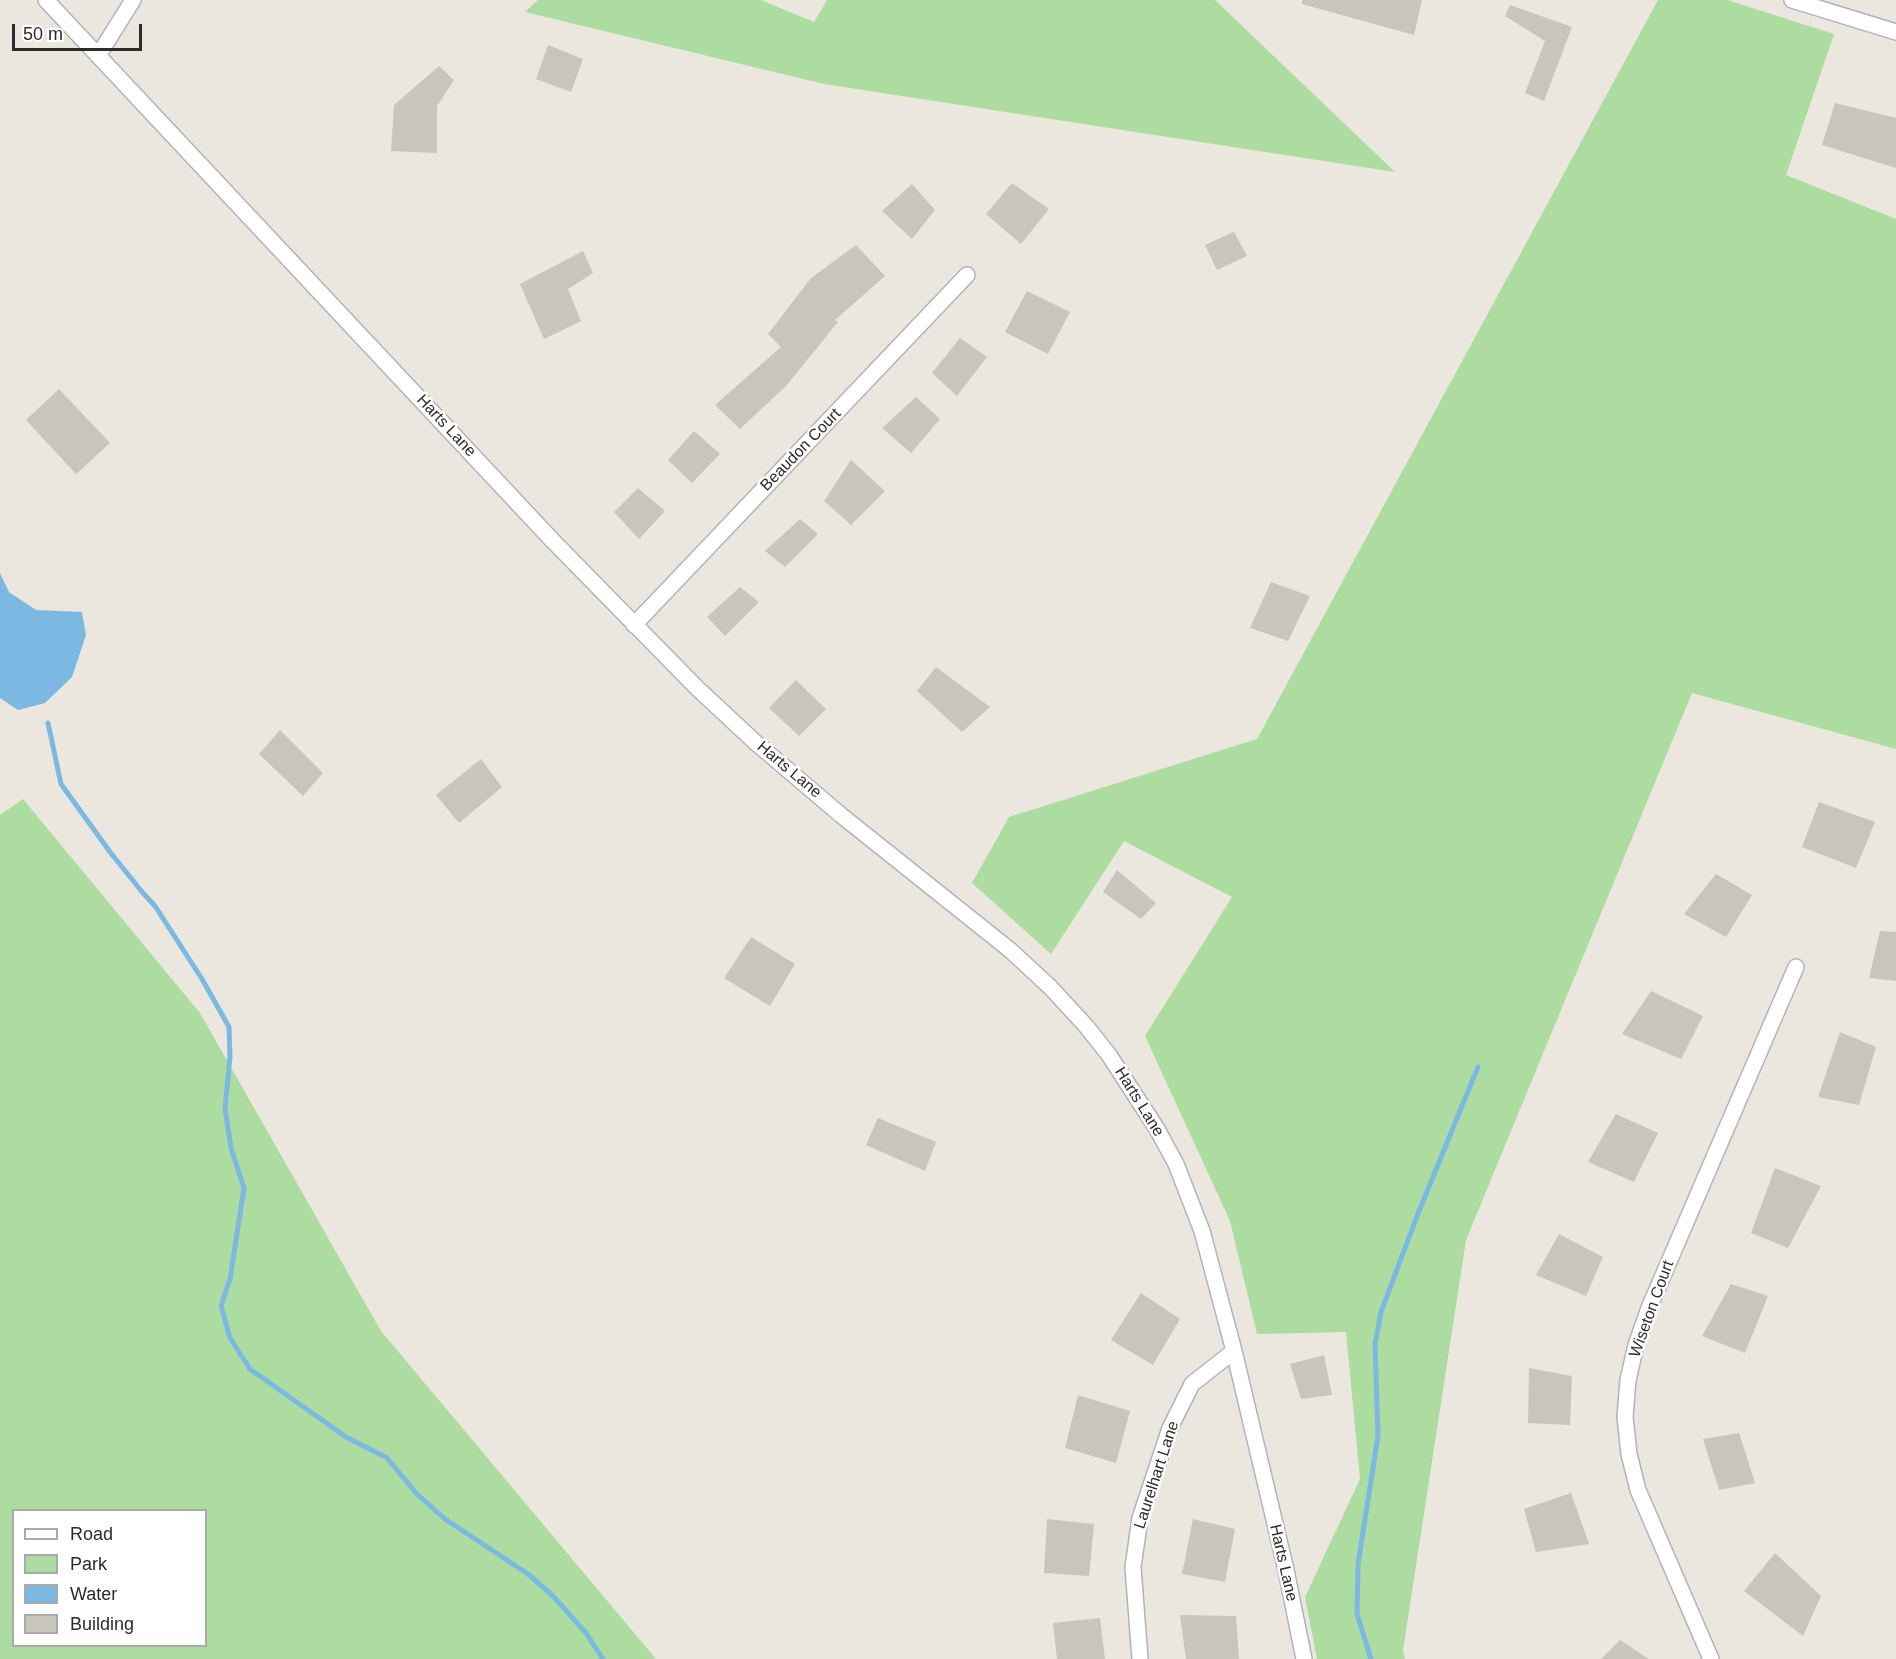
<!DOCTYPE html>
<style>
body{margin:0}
#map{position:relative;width:1896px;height:1659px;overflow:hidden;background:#ebe7de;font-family:Helvetica,sans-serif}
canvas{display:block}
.legend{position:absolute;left:12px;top:1509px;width:195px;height:138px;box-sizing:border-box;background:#fff;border:2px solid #aaa;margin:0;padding:8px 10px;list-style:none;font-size:18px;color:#2b2b2b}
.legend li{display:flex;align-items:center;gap:12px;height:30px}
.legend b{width:30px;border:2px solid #aaa}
.scale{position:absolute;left:12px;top:24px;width:130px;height:27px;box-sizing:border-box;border:3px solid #2b2b2b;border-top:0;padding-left:8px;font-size:18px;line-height:21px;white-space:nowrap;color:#2b2b2b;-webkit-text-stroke:4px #fff;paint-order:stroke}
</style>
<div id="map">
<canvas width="1896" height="1659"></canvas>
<ul class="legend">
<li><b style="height:8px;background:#fff"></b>Road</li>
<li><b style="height:16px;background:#acdca0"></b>Park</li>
<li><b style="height:16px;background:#7bb9e3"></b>Water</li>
<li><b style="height:16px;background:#c7c5bd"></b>Building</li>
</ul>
<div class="scale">50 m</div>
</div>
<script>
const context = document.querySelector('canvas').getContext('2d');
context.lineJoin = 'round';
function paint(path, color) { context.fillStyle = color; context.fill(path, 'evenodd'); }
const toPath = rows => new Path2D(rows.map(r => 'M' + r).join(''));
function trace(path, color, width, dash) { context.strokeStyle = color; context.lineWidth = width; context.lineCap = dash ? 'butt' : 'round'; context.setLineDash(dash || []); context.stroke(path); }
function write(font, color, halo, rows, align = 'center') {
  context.font = font + ' Helvetica,sans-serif'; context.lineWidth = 5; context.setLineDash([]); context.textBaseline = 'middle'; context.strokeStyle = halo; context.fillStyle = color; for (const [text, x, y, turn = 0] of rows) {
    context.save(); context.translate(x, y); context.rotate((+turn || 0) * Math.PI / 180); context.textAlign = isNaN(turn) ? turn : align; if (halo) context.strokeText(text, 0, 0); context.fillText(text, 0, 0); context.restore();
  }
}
paint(toPath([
 [538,0,761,0,814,22,827,0,1215,0,1395,172,824,84,525,12],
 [1658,0,1727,0,1834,34,1786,175,1896,219,1896,749,1692,693,1466,1240,1403,1650,1405,1659,1317,1659,1305,1597,1360,1479,1346,1332,1257,1334,1230,1221,1145,1036,1232,897,1124,841,1051,954,972,883,1009,817,1257,739],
 [23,799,200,1013,381,1331,656,1659,0,1659,0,815],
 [14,1510,206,1510,206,1646,14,1646]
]), '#acdca0');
paint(toPath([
 [0,573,9,592,36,610,82,612,86,635,72,677,45,703,18,710,0,698]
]), '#7bb9e3');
trace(toPath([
 [48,723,61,784,110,852,143,893,155,906,202,979,229,1027,230,1057,225,1109,231,1148,244,1188,230,1279,221,1306,230,1338,250,1369,346,1437,387,1458,416,1493,445,1519,528,1574,553,1596,586,1633,603,1659],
 [1371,1659,1357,1614,1358,1564,1378,1436,1375,1344,1381,1312,1419,1211,1478,1067]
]), '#7bb9e3', 5);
paint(toPath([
 [1302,0,1422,0,1414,35,1302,4],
 [1510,5,1572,27,1544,101,1525,93,1545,41,1505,16],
 [548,45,583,59,571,92,536,79],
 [439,66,454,80,437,106,437,153,391,151,394,105],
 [1835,103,1896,118,1896,168,1822,145],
 [1012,183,1049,209,1021,244,986,214],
 [912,184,935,210,912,239,882,211],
 [1234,232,1247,256,1217,270,1205,245],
 [856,245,885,276,835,320,838,322,786,386,740,429,715,405,781,347,768,334,811,278],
 [583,251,593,273,568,289,581,321,544,339,520,284],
 [1027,291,1070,312,1048,354,1005,332],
 [960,338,987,357,957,396,932,373],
 [59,389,110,443,76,474,26,420],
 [916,397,940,419,911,453,882,428],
 [694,431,720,454,692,483,668,460],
 [851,460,885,491,851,525,824,501],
 [638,488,665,511,639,539,614,512],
 [800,519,818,534,785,567,765,551],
 [1271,582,1310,596,1288,641,1250,628],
 [740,587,759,602,725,636,707,617],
 [936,667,990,707,962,732,917,691],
 [796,680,826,709,799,736,769,708],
 [280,730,323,773,303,796,259,754],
 [481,759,502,787,459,823,436,795],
 [1819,802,1875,822,1856,868,1802,847],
 [1117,870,1156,903,1141,919,1103,892],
 [1716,874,1752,895,1726,937,1684,914],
 [1880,931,1896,932,1896,981,1869,978],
 [751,937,795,964,770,1006,724,978],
 [1651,991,1703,1016,1681,1059,1622,1034],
 [1840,1032,1876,1047,1859,1105,1818,1097],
 [1616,1114,1658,1133,1634,1182,1588,1162],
 [878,1118,936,1142,925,1171,866,1145],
 [1775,1168,1821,1186,1788,1248,1751,1233],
 [1559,1234,1603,1257,1586,1296,1536,1275],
 [1731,1284,1768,1296,1745,1353,1702,1336],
 [1141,1293,1180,1319,1153,1365,1111,1340],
 [1324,1355,1332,1395,1301,1399,1290,1364],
 [1529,1368,1572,1376,1570,1425,1528,1423],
 [1078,1395,1130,1411,1116,1463,1065,1448],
 [1739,1433,1755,1483,1719,1490,1703,1439],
 [1571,1493,1589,1544,1536,1552,1524,1509],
 [1047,1519,1094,1524,1089,1576,1044,1573],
 [1193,1519,1235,1529,1225,1582,1182,1574],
 [1775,1553,1821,1596,1803,1636,1744,1591],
 [1180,1615,1236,1616,1239,1659,1186,1659],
 [1100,1618,1105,1659,1057,1659,1053,1623],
 [1620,1640,1649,1659,1601,1659]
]), '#c7c5bd');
const minor = toPath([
 [46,0,552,540,697,688,755,742,842,816,1010,950,1050,987,1086,1026,1109,1055,1157,1129,1176,1164,1202,1231,1234,1351,1286,1570,1304,1659],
 [1792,0,1896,32],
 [98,56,133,0],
 [634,625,967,275],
 [1140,1659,1133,1567,1140,1518,1170,1428,1192,1384,1234,1351],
 [1711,1659,1638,1490,1629,1454,1625,1417,1628,1380,1636,1345,1649,1308,1796,967]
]);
trace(minor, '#b2b2bd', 18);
trace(minor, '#fff', 15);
write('16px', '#2b2b2b', '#fff', [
 ["Harts Lane",446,426,47],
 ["Beaudon Court",801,450,-46],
 ["Harts Lane",789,770,40],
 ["Harts Lane",1139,1102,58],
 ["Wiseton Court",1652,1309,-70],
 ["Laurelhart Lane",1157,1475,-72],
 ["Harts Lane",1283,1563,77]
]);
</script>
